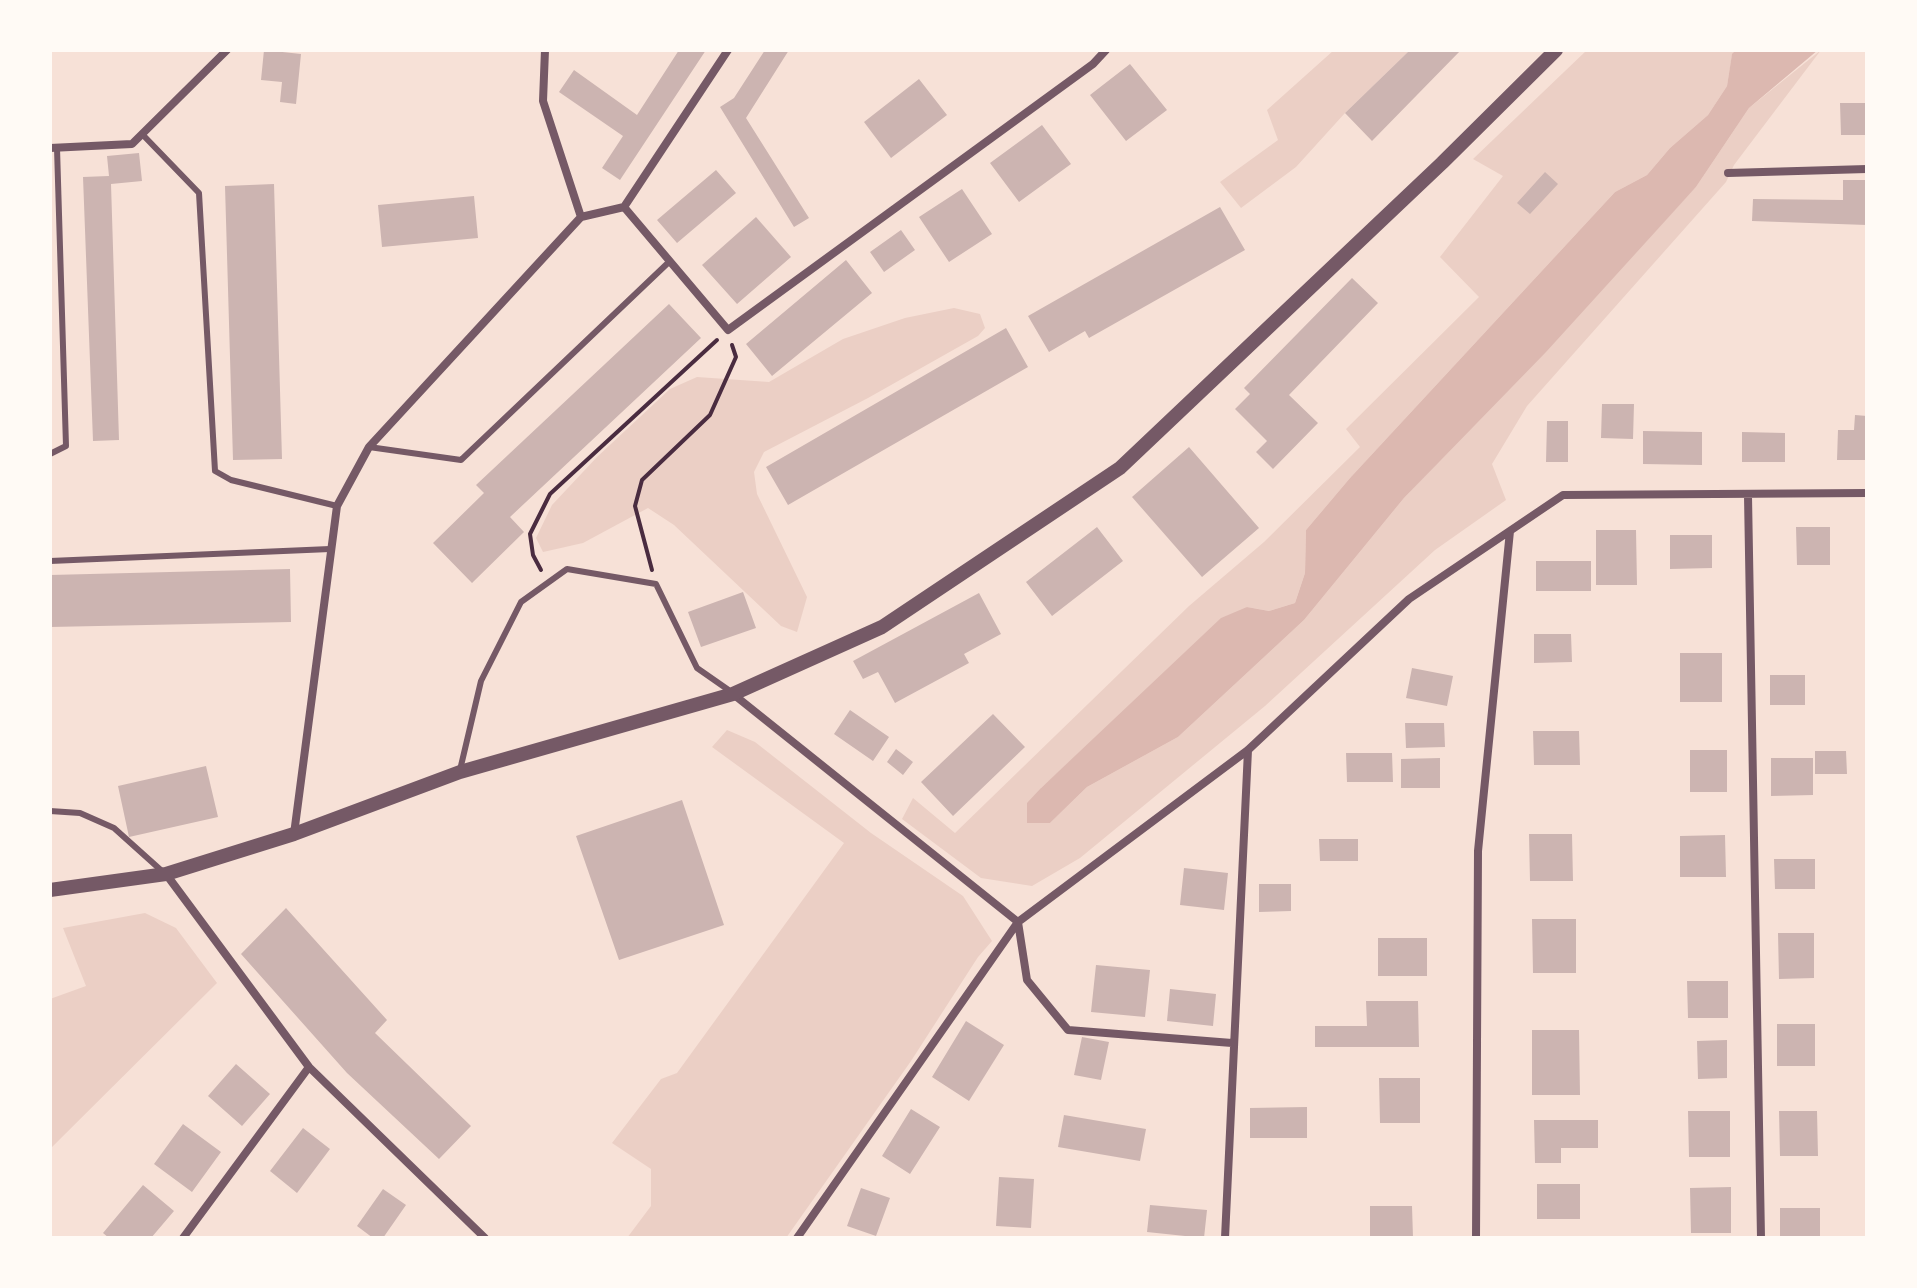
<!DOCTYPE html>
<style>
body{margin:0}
#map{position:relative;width:1917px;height:1288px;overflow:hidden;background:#f7e1d7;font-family:Raleway,sans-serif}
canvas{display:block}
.frame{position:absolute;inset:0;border:52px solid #fffaf5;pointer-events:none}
</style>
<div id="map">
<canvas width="1917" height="1288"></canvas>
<div class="frame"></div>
</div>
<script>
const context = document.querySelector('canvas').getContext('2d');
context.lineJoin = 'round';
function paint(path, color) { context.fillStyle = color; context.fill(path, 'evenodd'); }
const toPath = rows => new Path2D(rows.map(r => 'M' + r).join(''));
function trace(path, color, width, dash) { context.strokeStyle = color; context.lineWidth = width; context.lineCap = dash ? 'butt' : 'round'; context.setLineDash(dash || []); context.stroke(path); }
paint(toPath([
 [1334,50,1410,50,1345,113,1296,167,1241,208,1220,182,1278,140,1267,110],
 [1587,50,1736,50,1732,55,1727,86,1708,115,1670,148,1647,175,1615,192,1350,478,1306,530,1305,573,1295,603,1269,611,1247,607,1117,719,1041,788,1050,823,1087,787,1178,737,1304,620,1404,498,1696,187,1749,108,1821,50,1734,165,1726,182,1527,406,1492,464,1506,500,1435,550,1265,706,1080,858,1032,886,981,878,902,819,913,798,955,833,1189,606,1264,542,1360,447,1346,429,1479,297,1440,257,1503,176,1473,159],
 [954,308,980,314,985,328,978,336,868,398,764,452,754,472,757,494,807,597,797,632,781,626,674,525,648,508,583,543,543,552,536,538,552,505,597,457,670,389,697,377,769,382,843,339,905,318],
 [727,730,755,742,871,833,963,896,992,941,978,957,911,1061,786,1238,627,1238,651,1206,651,1169,612,1143,661,1079,677,1073,844,843,712,747],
 [145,913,176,928,217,983,50,1149,50,999,86,986,63,928]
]), '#ebcfc5');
paint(toPath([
 [1736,50,1818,50,1749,108,1696,187,1546,352,1404,498,1304,620,1178,737,1087,787,1050,823,1027,823,1027,803,1041,788,1221,618,1247,607,1269,611,1295,603,1305,573,1306,530,1350,478,1615,192,1647,175,1670,148,1708,115,1727,86,1732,54]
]), '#dcb8b0');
paint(toPath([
 [264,50,301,54,296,104,280,102,282,82,261,80],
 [679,50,706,50,620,180,602,168,623,136,559,92,574,70,637,115],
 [765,50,789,50,746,118,809,218,794,227,720,107,734,98],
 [1410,50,1461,50,1372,141,1345,113],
 [1130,64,1167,110,1126,141,1090,95],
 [919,79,947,115,891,158,864,122],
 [1840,103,1867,103,1867,135,1841,135],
 [1042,125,1071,164,1019,202,990,163],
 [139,153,142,181,111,184,119,440,93,441,83,177,109,176,107,156],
 [716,170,736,193,677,243,657,220],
 [1545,172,1558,184,1530,214,1517,203],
 [1843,180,1867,180,1867,225,1752,221,1753,199,1843,200],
 [274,184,282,459,233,460,225,186],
 [962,189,992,234,949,262,919,217],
 [474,196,478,238,382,247,378,205],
 [1220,207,1245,250,1089,338,1085,331,1049,352,1028,316],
 [756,217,791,257,737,304,702,265],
 [901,230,915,250,884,272,870,252],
 [846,260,872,293,772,376,746,344],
 [1352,278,1378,303,1289,395,1318,423,1273,469,1256,452,1267,441,1235,409,1250,394,1244,388],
 [669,304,701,338,510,517,524,532,472,583,433,543,484,493,476,485],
 [1006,328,1028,367,788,505,766,467],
 [1602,404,1634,404,1633,439,1601,438],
 [1855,415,1867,416,1867,460,1837,460,1838,430,1854,430],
 [1547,421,1568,421,1568,462,1546,462],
 [1643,431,1702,432,1702,465,1643,464],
 [1742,432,1785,433,1785,462,1742,462],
 [1189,447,1259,528,1202,577,1132,497],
 [1097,527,1123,561,1052,616,1026,582],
 [1796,527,1830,527,1830,565,1797,565],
 [1596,530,1636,530,1637,585,1596,585],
 [1670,535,1712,535,1712,568,1670,569],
 [1536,561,1591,561,1591,591,1536,591],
 [290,569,291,622,50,627,50,575],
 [743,592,756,628,701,647,688,612],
 [979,593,1001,634,964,654,969,663,895,703,878,672,863,679,853,661],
 [1534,634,1571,634,1572,662,1534,663],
 [1680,653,1722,653,1722,702,1680,702],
 [1412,668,1453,676,1447,706,1406,698],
 [1770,675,1805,675,1805,705,1770,705],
 [850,710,889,737,873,761,834,734],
 [993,714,1025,747,953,816,921,782],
 [1405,723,1444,723,1445,747,1406,748],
 [1533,731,1579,731,1580,765,1534,765],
 [896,749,913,762,903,775,887,762],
 [1690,750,1727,750,1727,792,1690,792],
 [1815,751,1846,751,1847,774,1815,774],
 [1346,753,1392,753,1393,782,1347,782],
 [1440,758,1440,788,1401,788,1401,759],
 [1771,758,1813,758,1813,795,1771,796],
 [206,766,218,817,129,837,118,786],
 [682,800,724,925,619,960,576,836],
 [1529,834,1572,834,1573,881,1530,881],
 [1725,835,1726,877,1680,877,1680,836],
 [1319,839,1358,839,1358,861,1320,861],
 [1774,859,1815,859,1815,889,1775,889],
 [1184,868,1228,873,1224,910,1180,905],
 [1259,884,1291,884,1291,911,1259,912],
 [286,908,387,1020,375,1033,471,1126,439,1159,347,1073,241,954],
 [1532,919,1576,919,1576,973,1533,973],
 [1778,933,1814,933,1814,978,1779,979],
 [1378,938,1427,938,1427,976,1378,976],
 [1096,965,1150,970,1145,1017,1091,1012],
 [1687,981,1728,981,1728,1018,1688,1018],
 [1170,989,1216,994,1213,1026,1167,1021],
 [1366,1001,1418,1001,1419,1047,1315,1047,1315,1026,1367,1026],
 [966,1021,1004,1045,969,1101,932,1077],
 [1777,1024,1815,1024,1815,1066,1777,1066],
 [1532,1030,1579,1030,1580,1095,1532,1095],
 [1082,1037,1109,1042,1101,1080,1074,1075],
 [1727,1040,1727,1078,1698,1079,1697,1041],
 [236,1064,270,1094,242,1126,208,1096],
 [1379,1078,1420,1078,1420,1123,1380,1123],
 [1307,1107,1307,1138,1250,1138,1250,1108],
 [911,1109,940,1127,910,1174,882,1156],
 [1688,1111,1730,1111,1730,1157,1689,1157],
 [1779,1111,1817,1111,1818,1156,1780,1156],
 [1064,1115,1146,1129,1140,1161,1058,1147],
 [1534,1120,1598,1120,1598,1148,1561,1148,1561,1163,1535,1163],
 [183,1124,221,1152,192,1192,154,1164],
 [303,1128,330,1149,297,1193,270,1171],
 [999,1177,1034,1179,1031,1228,996,1226],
 [1537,1184,1580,1184,1580,1219,1537,1219],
 [143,1185,174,1211,151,1238,109,1238,103,1233],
 [1731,1187,1731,1233,1691,1233,1690,1188],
 [861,1188,890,1198,876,1236,847,1226],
 [383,1189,406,1205,383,1238,373,1238,357,1226],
 [1150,1205,1207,1210,1204,1238,1147,1232],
 [1370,1206,1412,1206,1413,1238,1370,1238],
 [1780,1208,1820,1208,1820,1238,1780,1238]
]), '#ccb4b1');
trace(toPath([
 [541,570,533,555,530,534,550,494,717,340],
 [652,570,635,506,642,480,710,415,736,357,732,345]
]), '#4a2c40', 4);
trace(toPath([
 [142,134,199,193,215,471,231,480,337,506],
 [369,447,461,460,670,261],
 [50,454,66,446,57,148],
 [50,561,330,549],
 [460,770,481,681,521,602,567,569,656,584,697,668,730,691],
 [50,811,80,813,114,828,163,872]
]), '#755966', 6);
trace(toPath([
 [545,50,543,101,581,217],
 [50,148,132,144,227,50],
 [1728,173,1867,169],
 [624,207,728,330,1093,64,1106,50],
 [1748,496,1761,1238],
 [733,694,1018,922,1027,980,1068,1030,1232,1043],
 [294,834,337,506,369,447,581,217,624,207,728,50],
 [166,874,309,1067,485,1238],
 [183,1238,309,1067],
 [797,1238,1018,922,1248,750,1409,599,1563,495,1867,493],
 [1225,1238,1248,750],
 [1476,1238,1478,851,1510,531]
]), '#755966', 8);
trace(toPath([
 [50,890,166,874,294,834,460,772,733,694,882,627,1120,468,1442,163,1556,50]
]), '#755966', 14);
</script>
